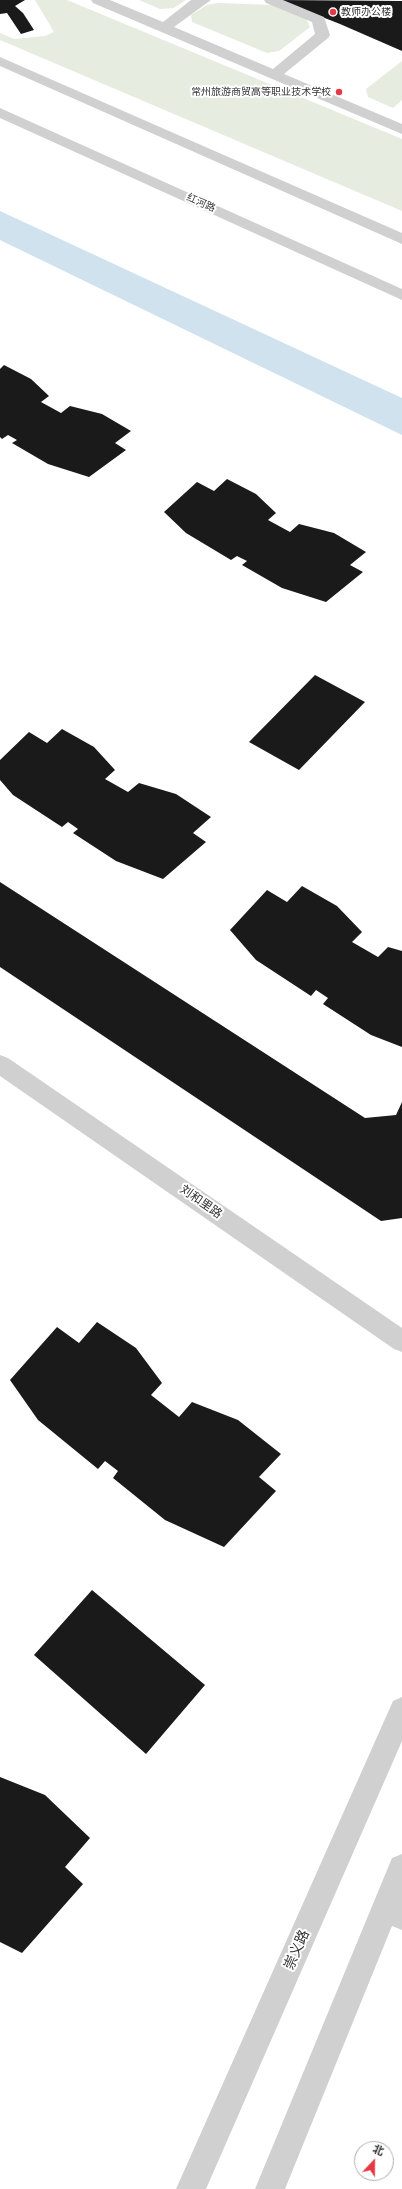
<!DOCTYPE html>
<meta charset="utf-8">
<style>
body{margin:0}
#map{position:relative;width:402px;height:2189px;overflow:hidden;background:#fff;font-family:Figtree,"Noto Sans SC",sans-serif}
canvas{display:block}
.north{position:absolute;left:354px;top:2141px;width:40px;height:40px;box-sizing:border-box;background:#fff;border:1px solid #adadad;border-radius:50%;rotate:22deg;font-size:11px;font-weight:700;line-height:16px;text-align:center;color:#333}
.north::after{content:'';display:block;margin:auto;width:14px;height:18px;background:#e63946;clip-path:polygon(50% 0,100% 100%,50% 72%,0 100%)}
</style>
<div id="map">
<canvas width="402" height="2189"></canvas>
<div class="north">北</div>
</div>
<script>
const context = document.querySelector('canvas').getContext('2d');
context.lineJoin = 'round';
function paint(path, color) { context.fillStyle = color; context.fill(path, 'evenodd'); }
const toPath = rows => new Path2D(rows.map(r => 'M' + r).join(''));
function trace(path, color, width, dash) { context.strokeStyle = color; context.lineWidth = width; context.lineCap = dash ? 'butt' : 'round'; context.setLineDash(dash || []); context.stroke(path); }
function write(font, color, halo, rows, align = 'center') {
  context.font = font + ' Figtree,"Noto Sans SC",sans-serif'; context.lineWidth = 4; context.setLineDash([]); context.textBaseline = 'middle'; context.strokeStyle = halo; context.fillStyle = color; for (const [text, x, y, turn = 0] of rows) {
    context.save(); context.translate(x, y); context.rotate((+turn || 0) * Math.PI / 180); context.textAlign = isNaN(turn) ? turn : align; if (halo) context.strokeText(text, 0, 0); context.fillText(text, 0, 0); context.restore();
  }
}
paint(toPath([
 [35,0,67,0,402,139,402,211,0,40,0,33,14,39,45,36,54,32],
 [139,0,186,0,174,8,160,9],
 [218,3,274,5,306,18,310,27,279,51,267,53,192,22,191,15,207,5],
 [402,61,402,100,393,108,368,97,366,89]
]), '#e6ecdf');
paint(toPath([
 [0,211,402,398,402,435,0,240]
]), '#cfe2ee');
paint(toPath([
 [0,0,25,0,15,6,23,13,34,30,21,34,7,13,0,14],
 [279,0,402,1,402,51,340,24],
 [4,365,31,379,49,396,41,402,61,413,70,406,102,414,131,431,115,443,126,450,89,477,48,464,12,443,17,440,8,435,2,439,0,437,0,369],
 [227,479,256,494,276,513,268,520,290,532,299,524,334,533,366,552,350,565,363,572,326,602,282,588,242,565,247,561,237,556,231,560,186,533,164,512,197,482,214,491],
 [315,675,365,702,299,770,249,742],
 [62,729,94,747,115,770,105,779,128,792,139,783,176,794,211,817,193,833,206,842,163,879,116,861,73,833,78,829,68,822,62,827,13,795,0,780,0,760,29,732,47,743],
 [0,882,365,1118,396,1115,402,1102,402,1218,381,1221,0,967],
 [302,886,337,906,362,932,352,942,378,957,388,947,402,951,402,1047,371,1035,323,1004,328,998,316,990,311,996,256,960,230,930,267,890,287,902],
 [97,1322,136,1348,162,1383,151,1395,179,1417,192,1402,238,1420,281,1454,259,1477,276,1491,224,1547,165,1520,113,1478,118,1471,105,1461,98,1469,38,1420,10,1380,57,1327,79,1343],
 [92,1590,205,1685,146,1754,34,1655],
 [0,1777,45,1795,90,1838,65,1867,83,1884,22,1953,0,1942]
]), '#1a1a1a');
paint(toPath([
 [91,0,110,0,163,22,191,0,211,0,174,27,273,69,315,34,312,22,266,3,264,0,283,0,324,17,330,35,328,38,284,74,402,124,402,134,93,3,91,0],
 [0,57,402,233,402,244,0,66,0,57],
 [0,108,402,289,402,300,0,118,0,108],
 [0,1055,8,1058,402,1328,402,1352,394,1349,0,1076,0,1055],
 [402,1697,402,1741,206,2189,176,2189,393,1701,402,1697],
 [402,1854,402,1930,392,1926,285,2189,255,2189,392,1858,402,1854]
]), '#d0d0d0');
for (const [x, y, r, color] of [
 [333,12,4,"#e63946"],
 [339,92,4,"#e63946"]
]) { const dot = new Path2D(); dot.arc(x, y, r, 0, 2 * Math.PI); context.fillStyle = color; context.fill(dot); trace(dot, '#fff', 1.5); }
write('10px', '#333', '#fff', [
 ["教师办公楼",341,12],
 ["常州旅游商贸高等职业技术学校",331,92,"right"]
], 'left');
write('10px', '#333', '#fff', [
 ["红河路",201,203,24]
]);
write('12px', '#333', '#fff', [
 ["刘和里路",201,1202,35]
]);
write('14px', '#333', '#fff', [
 ["崇义路",297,1950,-66]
]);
</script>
